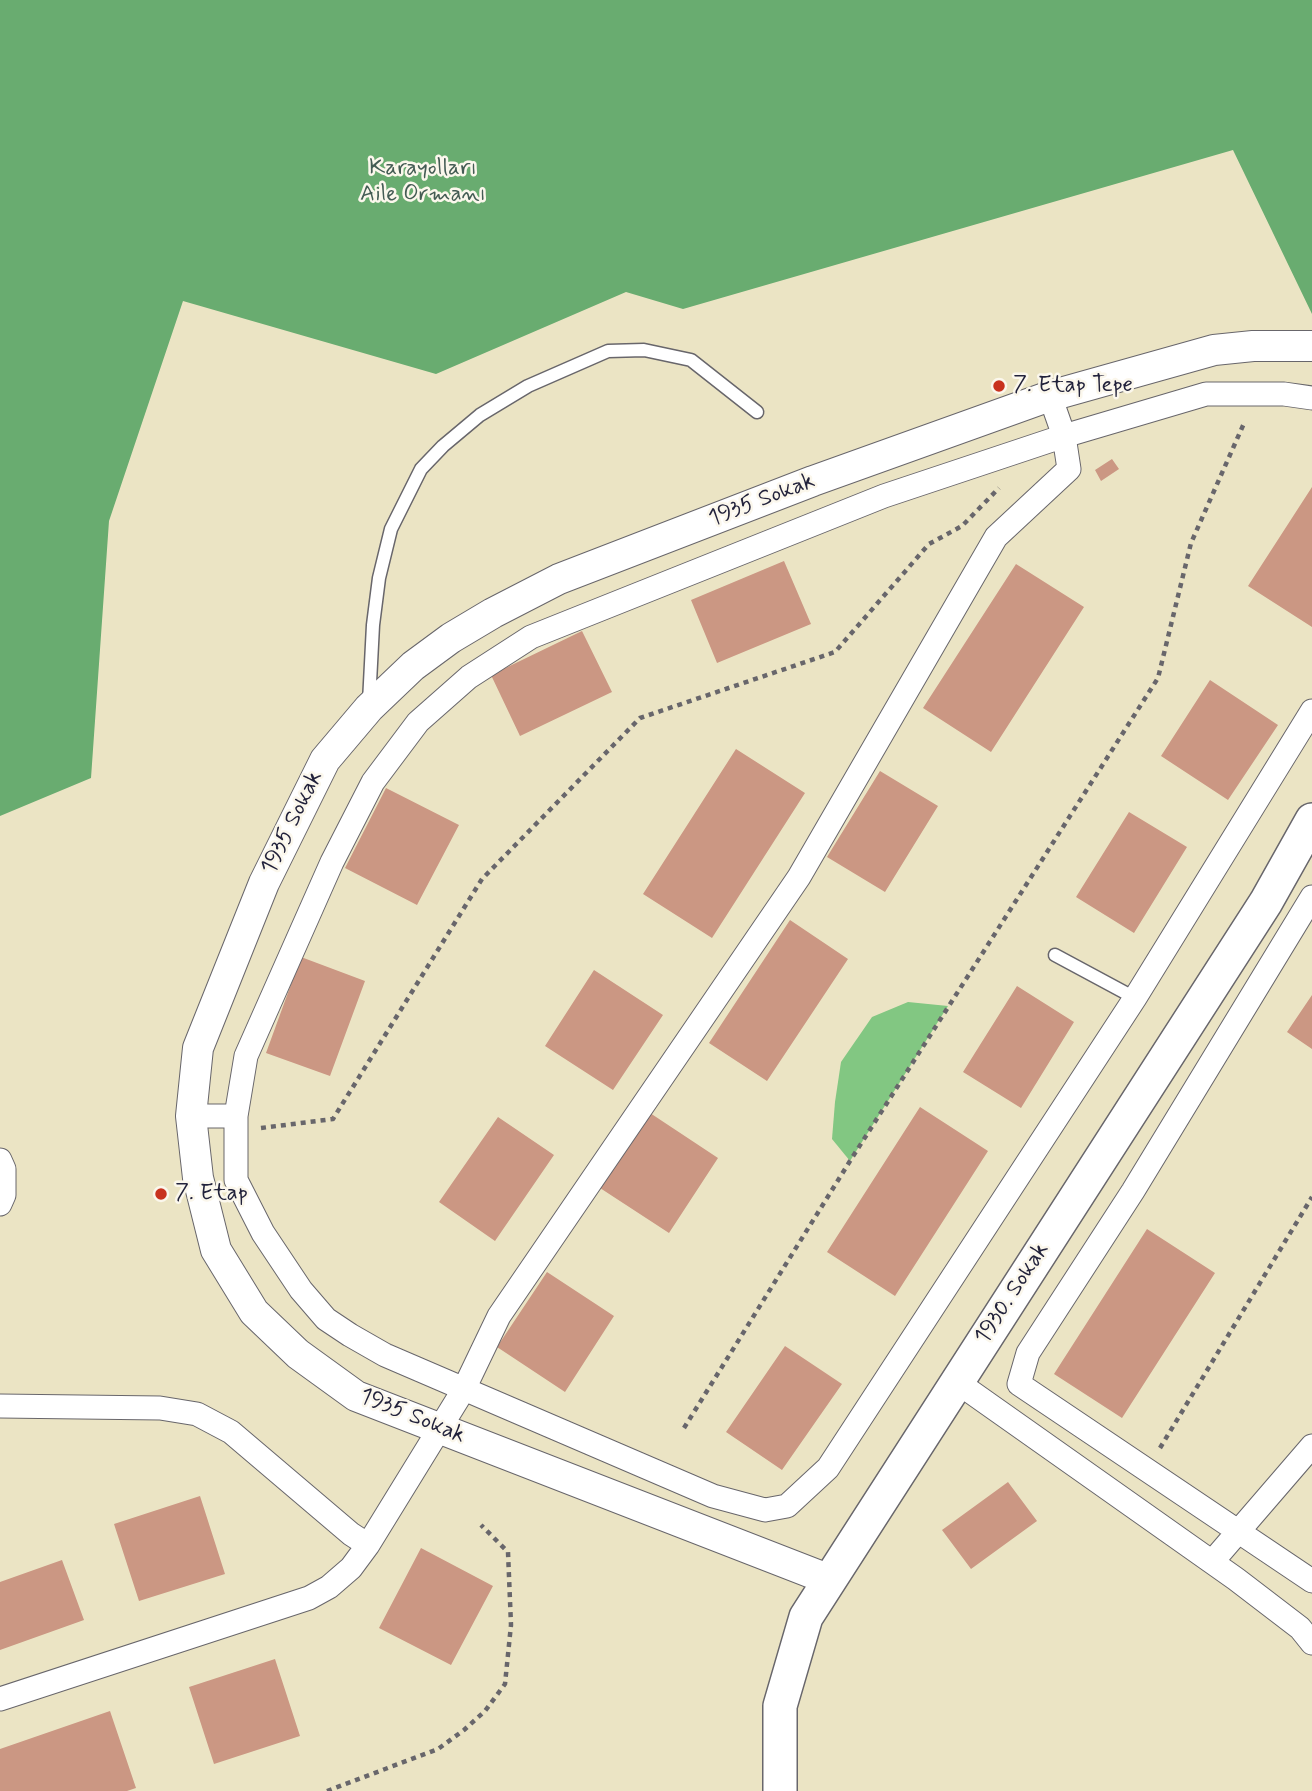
<!DOCTYPE html>
<meta charset="utf-8">
<style>
body{margin:0}
canvas{display:block;background:#ebe4c4}
</style>
<canvas width="1312" height="1791"></canvas>
<script>
const context = document.querySelector('canvas').getContext('2d');
context.lineJoin = 'round';
function paint(path, color) { context.fillStyle = color; context.fill(path, 'evenodd'); }
const toPath = rows => new Path2D(rows.map(r => 'M' + r).join(''));
function trace(path, color, width, dash) { context.strokeStyle = color; context.lineWidth = width; context.lineCap = dash ? 'butt' : 'round'; context.setLineDash(dash || []); context.stroke(path); }
function write(font, color, halo, rows, align = 'center') {
  context.font = font + ' Mynerve,sans-serif'; context.lineWidth = 5; context.setLineDash([]); context.textBaseline = 'middle'; context.strokeStyle = halo; context.fillStyle = color; for (const [text, x, y, turn = 0] of rows) {
    context.save(); context.translate(x, y); context.rotate((+turn || 0) * Math.PI / 180); context.textAlign = isNaN(turn) ? turn : align; if (halo) context.strokeText(text, 0, 0); context.fillText(text, 0, 0); context.restore();
  }
}
paint(toPath([
 [908,1002,948,1006,850,1161,832,1139,835,1102,841,1062,872,1017]
]), '#82c782');
paint(toPath([
 [0,0,1312,0,1312,314,1233,150,683,309,626,292,436,374,183,301,109,521,91,778,0,816]
]), '#69ac70');
paint(toPath([
 [1112,459,1119,469,1101,481,1095,470],
 [1312,487,1312,627,1248,586],
 [784,561,811,624,717,663,691,600],
 [1016,564,1084,607,991,752,923,708],
 [582,631,612,692,520,736,491,675],
 [1210,680,1278,725,1228,800,1161,756],
 [736,749,805,793,712,938,643,894],
 [880,771,938,806,885,892,827,857],
 [386,788,459,825,417,905,345,868],
 [1129,812,1187,847,1134,933,1076,897],
 [790,920,848,959,767,1081,709,1043],
 [301,957,365,981,330,1076,266,1053],
 [594,970,663,1015,613,1090,545,1046],
 [1017,986,1074,1022,1021,1108,963,1072],
 [1312,995,1312,1049,1287,1032],
 [920,1107,988,1151,895,1296,827,1252],
 [650,1113,718,1158,669,1233,600,1188],
 [498,1117,554,1155,495,1241,439,1202],
 [1147,1229,1215,1273,1122,1418,1054,1374],
 [547,1272,614,1316,565,1392,497,1347],
 [785,1346,842,1384,782,1470,726,1432],
 [1008,1482,1037,1521,971,1569,942,1530],
 [200,1496,225,1574,139,1601,114,1524],
 [421,1548,493,1586,451,1665,379,1628],
 [62,1560,84,1620,0,1650,0,1582],
 [275,1659,300,1736,214,1764,189,1687],
 [110,1711,136,1788,127,1791,0,1791,0,1749]
]), '#cb9783');
const service = toPath([
 [369,702,373,625,379,578,391,529,421,469,443,446,480,415,528,386,608,351,644,350,691,360,757,412],
 [1055,955,1135,998]
]);
const minor = toPath([
 [1312,398,1284,394,1206,394,1064,436,884,496,531,637,469,677,418,722,373,782,332,862,246,1056,236,1116,236,1180,263,1233,301,1290,326,1319,350,1335,385,1355,713,1496,765,1510,787,1506,828,1468,1135,998,1312,711],
 [1312,897,1133,1191,1028,1353,1019,1384,1312,1581],
 [191,1116,236,1116],
 [0,1160,4,1169,4,1195,0,1204],
 [957,1382,1236,1579,1300,1628,1312,1643],
 [0,1406,160,1408,197,1414,231,1432,351,1534,368,1545],
 [1212,1562,1312,1446],
 [0,1699,309,1598,329,1587,351,1568,368,1545,464,1389,499,1316,799,877,996,537,1069,469,1064,436,1050,396]
]);
const tertiary = toPath([
 [830,1580,356,1396,298,1354,254,1312,216,1250,198,1178,191,1116,198,1048,264,883,325,760,369,708,413,666,451,638,493,613,559,579,813,481,1050,396,1214,350,1253,346,1312,346]
]);
const secondary = toPath([
 [780,1791,780,1706,806,1617,1266,902,1312,820]
]);
trace(service, '#68666b', 15);
trace(minor, '#68666b', 25);
trace(tertiary, '#68666b', 32);
trace(secondary, '#68666b', 36);
trace(toPath([
 [261,1128,333,1119,482,879,640,718,835,652,929,544,962,526,999,488],
 [684,1428,850,1161,1158,678,1191,543,1245,421],
 [1160,1448,1312,1197],
 [327,1791,438,1749,464,1730,485,1711,505,1684,511,1625,508,1552,481,1525]
]), '#68666b', 4.5, [5, 5]);
trace(service, '#fff', 12);
trace(minor, '#fff', 23);
trace(tertiary, '#fff', 30);
trace(secondary, '#fff', 33);
for (const [x, y, r, color] of [
 [999,386,7,"#c8321e"],
 [161,1194,7,"#c8321e"]
]) { const dot = new Path2D(); dot.arc(x, y, r, 0, 2 * Math.PI); context.fillStyle = color; context.fill(dot); trace(dot, '#fbf7ec', 2.5); }
write('23px', '#445c54', '#fbf7ec', [
 ["Karayolları",423,169],
 ["Aile Ormanı",423,195]
]);
write('23px', '#22223b', '#fbf7ec', [
 ["7. Etap Tepe",1013,386],
 ["7. Etap",175,1194]
], 'left');
write('23px', '#22223b', '#fbf7ec', [
 ["1935 Sokak",762,501,-21],
 ["1935 Sokak",293,823,-64],
 ["1930. Sokak",1013,1294,-57],
 ["1935 Sokak",412,1417,22]
]);
</script>
